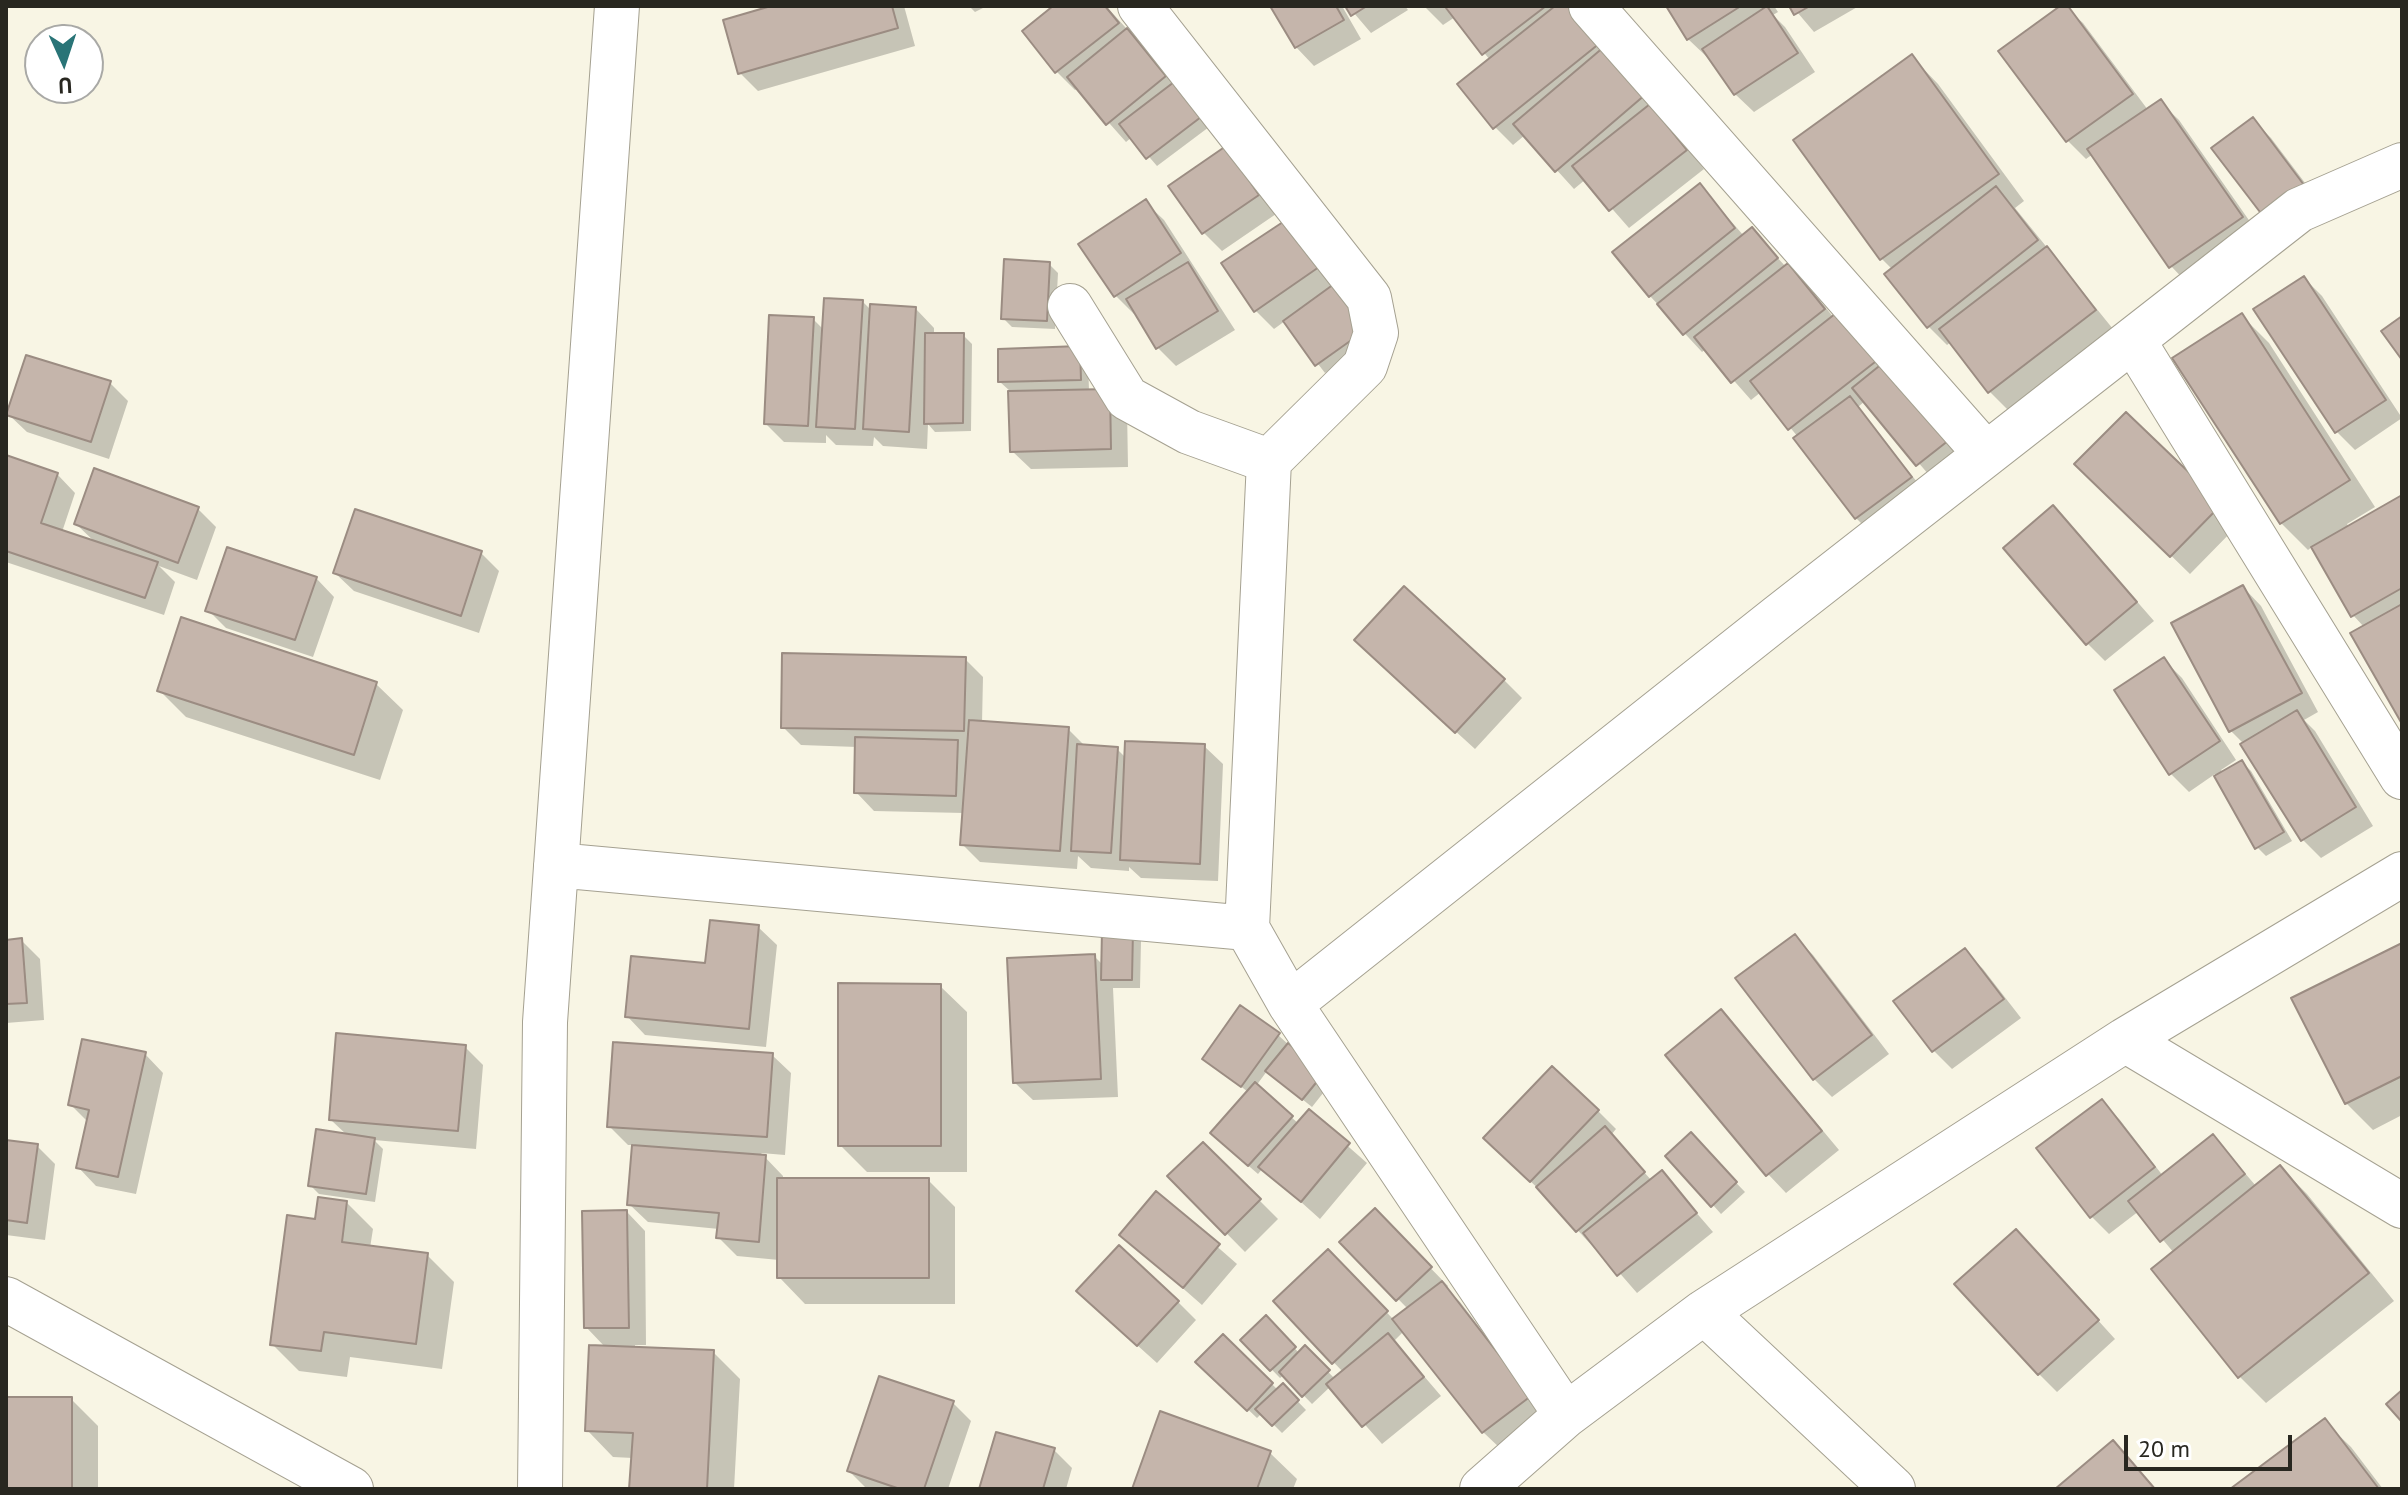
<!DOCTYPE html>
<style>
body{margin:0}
#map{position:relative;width:2408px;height:1495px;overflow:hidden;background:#f8f5e4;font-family:"PT Sans",sans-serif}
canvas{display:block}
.frame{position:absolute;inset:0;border:8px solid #282720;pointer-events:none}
.north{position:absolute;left:24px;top:24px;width:80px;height:80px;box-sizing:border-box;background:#fff;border:2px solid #a9a9a6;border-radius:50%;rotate:177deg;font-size:22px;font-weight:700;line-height:32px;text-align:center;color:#282720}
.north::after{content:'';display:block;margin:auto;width:28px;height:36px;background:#297477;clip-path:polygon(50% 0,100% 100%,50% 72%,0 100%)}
.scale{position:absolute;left:2124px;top:1435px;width:168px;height:36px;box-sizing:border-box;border:4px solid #282720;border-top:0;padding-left:10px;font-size:24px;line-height:28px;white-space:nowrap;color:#282720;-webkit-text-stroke:6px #fff;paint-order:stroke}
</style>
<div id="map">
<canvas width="2408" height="1495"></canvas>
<div class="frame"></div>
<div class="north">U</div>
<div class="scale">20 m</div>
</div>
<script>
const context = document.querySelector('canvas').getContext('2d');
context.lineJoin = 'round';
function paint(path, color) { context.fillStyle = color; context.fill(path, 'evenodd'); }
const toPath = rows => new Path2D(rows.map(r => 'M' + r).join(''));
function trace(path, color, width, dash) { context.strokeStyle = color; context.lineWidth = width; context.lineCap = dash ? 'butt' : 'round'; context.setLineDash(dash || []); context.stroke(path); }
paint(toPath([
 [778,6,904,6,915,46,758,91,740,73],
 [969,6,987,6,975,12],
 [1057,6,1106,6,1145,49,1209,127,1157,166,1132,137,1126,142,1078,88,1075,90,1057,72,1025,31],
 [1272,6,1342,6,1361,39,1314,66,1296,47],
 [1348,6,1405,6,1408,10,1371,33],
 [1424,6,1571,6,1704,169,1629,228,1586,179,1574,189,1525,135,1513,145,1495,127,1490,60,1455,17,1443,25],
 [1668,6,1774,6,1778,12,1773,15,1785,27,1815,72,1754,112,1735,94,1709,55,1707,57,1688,39],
 [1792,6,1859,6,1814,32],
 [2064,6,2083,23,2148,110,2160,102,2179,120,2260,236,2189,285,2171,266,2093,154,2086,159,2068,141,2001,51],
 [1912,57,1938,84,2024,201,2015,208,2113,329,2008,410,1990,392,1951,342,1947,345,1929,327,1887,275,1893,270,1881,258],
 [2252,119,2271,138,2321,204,2282,233],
 [1225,149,1276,214,1222,251,1204,233,1171,186],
 [1700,186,1744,236,1752,230,1786,267,1788,265,1806,283,1834,318,1975,452,1936,483,1865,401,1858,407,1928,496,1874,536,1856,518,1796,438,1798,437,1761,392,1751,400,1706,349,1702,352,1650,296],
 [1145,202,1164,220,1235,330,1176,366,1158,348,1137,312,1134,314,1116,296],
 [1286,222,1374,339,1325,373,1285,321,1274,329,1256,311],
 [1049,264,1058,273,1055,329,1012,327,1003,318],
 [2304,278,2322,296,2402,418,2355,450,2336,431],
 [863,302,872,311,916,309,934,328,934,335,963,335,972,344,971,431,935,432,928,424,927,449,883,446,874,437,873,446,836,445,826,435,826,443,784,442,766,424,813,319,824,330],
 [2242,316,2269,343,2375,507,2347,524,2349,527,2402,497,2402,720,2364,627,2353,615,2313,546,2308,550,2281,523],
 [1088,357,1089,391,1127,409,1128,467,1031,469,1012,451,1010,391,1000,382],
 [110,383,128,401,109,459,27,432,8,414],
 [2126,415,2239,524,2190,574,2077,464],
 [6,457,57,474,75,493,62,532,96,543,76,524,198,509,216,527,197,580,159,566,175,582,164,615,6,562],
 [2071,526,2154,621,2105,661,2087,643],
 [481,553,499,571,479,633,354,591,335,573],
 [316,578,334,597,313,657,226,628,208,610],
 [2243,587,2261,606,2318,712,2304,720,2315,731,2373,826,2321,858,2303,840,2244,744,2231,731,2174,624],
 [1375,658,1504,680,1522,698,1475,749],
 [965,659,983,677,982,723,1068,729,1086,747,1117,749,1126,758,1204,746,1223,764,1218,881,1141,878,1129,867,1129,871,1091,868,1078,856,1077,869,980,862,962,844,964,813,874,811,856,792,857,747,801,745,783,727],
 [2164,660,2182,678,2236,760,2221,770,2223,773,2242,762,2251,771,2292,841,2266,856,2257,847,2215,774,2189,792,2170,773],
 [376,684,403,710,380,780,186,717,159,690],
 [758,927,777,945,766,1047,645,1035,627,1016],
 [1132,932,1141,941,1140,988,1113,988,1118,1097,1033,1100,1014,1082,1094,956,1103,965],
 [1795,937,1813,955,1889,1054,1832,1097,1814,1079],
 [22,941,40,959,44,1020,6,1023,6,942],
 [2402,945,2402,1115,2373,1130,2346,1103],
 [1964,950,1983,969,2021,1018,1952,1069,1934,1051,1896,1001],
 [940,986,967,1012,967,1172,867,1172,840,1145],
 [1721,1012,1739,1030,1839,1150,1786,1193,1768,1174],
 [1278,1035,1331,1083,1312,1107,1267,1071,1256,1086,1299,1124,1309,1112,1367,1163,1320,1219,1263,1168,1258,1174,1221,1142,1248,1092,1205,1058],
 [465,1047,483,1065,476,1149,374,1140,383,1149,375,1202,319,1194,310,1185,348,1136,331,1120],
 [145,1054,163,1073,136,1194,96,1186,78,1167,88,1122,70,1104],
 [772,1055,791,1073,785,1155,761,1153,783,1176,783,1180,928,1180,955,1207,955,1304,805,1304,779,1277,779,1260,737,1256,718,1237,719,1229,648,1222,629,1204,634,1145,628,1145,609,1126],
 [2102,1102,2120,1120,2163,1176,2213,1136,2256,1186,2280,1167,2307,1194,2394,1301,2266,1403,2239,1376,2174,1253,2139,1211,2109,1234,2091,1216],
 [1598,1111,1616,1129,1611,1135,1652,1181,1662,1173,1713,1232,1637,1293,1597,1247,1595,1249,1548,1198,1504,1156],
 [1690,1135,1745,1192,1721,1214,1713,1205],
 [6,1142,37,1146,55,1164,45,1240,6,1235],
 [1203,1144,1278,1219,1245,1252,1170,1176],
 [1157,1194,1237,1264,1202,1305,1122,1235],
 [346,1202,373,1229,370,1248,427,1255,454,1282,442,1369,350,1357,347,1377,299,1371,272,1344,317,1221],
 [1375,1211,1448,1286,1446,1289,1460,1302,1547,1415,1502,1450,1483,1432,1404,1331,1394,1341,1441,1396,1382,1444,1331,1386,1312,1404,1284,1375,1280,1378,1243,1340,1266,1318,1300,1354,1305,1348,1335,1379,1343,1372,1276,1302,1328,1252,1394,1320,1408,1309,1342,1242],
 [627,1212,645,1231,646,1345,635,1345,635,1349,713,1352,740,1379,734,1489,631,1489,633,1458,613,1457,587,1430,606,1348,586,1327],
 [2034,1250,2115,1339,2057,1392,2039,1374],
 [1178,1302,1196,1320,1157,1363,1097,1309],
 [1223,1337,1278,1390,1283,1386,1306,1410,1282,1433,1262,1413,1257,1418,1198,1362],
 [6,1399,71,1399,98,1426,98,1489,6,1489],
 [953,1403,971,1421,948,1489,867,1489,849,1471],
 [2324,1421,2351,1447,2383,1489,2234,1489],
 [1054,1450,1072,1468,1066,1489,981,1489],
 [1270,1453,1297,1479,1293,1489,1134,1489]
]), '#0003');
const building = toPath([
 [771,6,892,6,898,28,738,74,723,20,771,6],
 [1053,6,1105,6,1119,23,1055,73,1022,31,1053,6],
 [1270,6,1336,6,1344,20,1295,48,1270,6],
 [1345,6,1367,6,1351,16,1345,6],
 [1448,6,1546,6,1482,55,1446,8,1448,6],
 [1555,6,1569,6,1600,43,1493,129,1457,84,1555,6],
 [1666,6,1741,6,1687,40,1666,6],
 [1767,6,1798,53,1734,95,1702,49,1767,6],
 [1789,6,1810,6,1794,15,1789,6],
 [2060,6,2068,6,2133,94,2066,142,1998,51,2060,6],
 [1127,28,1166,76,1106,125,1067,77,1127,28],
 [1605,46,1646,94,1555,172,1513,124,1605,46],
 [1912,54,1999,174,1880,260,1793,140,1912,54],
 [1174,82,1201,117,1146,159,1119,124,1174,82],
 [2161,99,2243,217,2169,268,2087,149,2161,99],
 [1650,104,1687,150,1609,211,1572,166,1650,104],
 [2253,117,2304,185,2263,216,2211,148,2253,117],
 [1226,146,1259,195,1202,234,1168,186,1226,146],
 [1700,183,1735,228,1649,297,1612,252,1700,183],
 [1996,186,2038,240,1927,328,1884,274,1996,186],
 [1146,199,1181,253,1114,297,1078,244,1146,199],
 [1286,220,1319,267,1254,312,1221,263,1286,220],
 [1752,227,1778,258,1683,335,1657,304,1752,227],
 [2047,246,2096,310,1988,393,1939,329,2047,246],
 [1004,259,1050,262,1047,321,1001,319,1004,259],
 [1188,262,1218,311,1156,349,1126,299,1188,262],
 [1788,263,1825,309,1731,383,1694,337,1788,263],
 [2304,276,2386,400,2335,433,2253,309,2304,276],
 [1334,284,1367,329,1315,366,1283,321,1334,284],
 [824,298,863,300,855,429,816,427,824,298],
 [870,304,916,307,909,432,863,429,870,304],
 [1845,306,1884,355,1788,430,1750,381,1845,306],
 [2242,313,2350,480,2280,524,2172,358,2242,313],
 [769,315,814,317,808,426,764,424,769,315],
 [2402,316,2402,360,2381,331,2402,316],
 [925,333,964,333,963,423,924,424,925,333],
 [1080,346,1081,380,998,382,998,349,1080,346],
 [1894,354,1958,433,1916,466,1852,388,1894,354],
 [26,355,111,381,91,442,6,415,26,355],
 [1110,389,1111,449,1010,452,1008,391,1110,389],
 [1850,396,1912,477,1855,519,1793,438,1850,396],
 [2126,412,2222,504,2170,557,2074,464,2126,412],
 [6,455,58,473,41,523,158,562,145,598,6,551,6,455],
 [94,468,199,507,178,563,74,524,94,468],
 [2402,495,2402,588,2351,617,2311,547,2402,495],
 [2053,505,2137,602,2086,645,2003,548,2053,505],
 [355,509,482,551,461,616,333,573,355,509],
 [227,547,317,577,295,640,205,611,227,547],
 [2243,585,2302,693,2229,732,2171,623,2243,585],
 [1404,586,1505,679,1455,733,1354,640,1404,586],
 [2402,604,2402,724,2350,633,2402,604],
 [181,617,377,682,354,755,157,691,181,617],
 [782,653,966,657,964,731,781,728,782,653],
 [2164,657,2220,741,2169,775,2114,690,2164,657],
 [2297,710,2356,807,2301,841,2240,744,2297,710],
 [969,720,1069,727,1060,851,960,845,969,720],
 [855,737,958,740,956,796,854,793,855,737],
 [1125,741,1205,744,1200,864,1120,860,1125,741],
 [1077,744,1118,747,1111,853,1071,851,1077,744],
 [2242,760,2284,832,2255,849,2214,776,2242,760],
 [710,920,759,925,749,1029,625,1017,631,956,705,963,710,920],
 [1102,930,1133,930,1132,980,1101,980,1102,930],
 [1795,934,1872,1035,1813,1080,1735,978,1795,934],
 [22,938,27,1003,6,1004,6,940,22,938],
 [2402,943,2402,1076,2345,1104,2291,998,2402,943],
 [1965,948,2004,999,1932,1052,1893,1001,1965,948],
 [1095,954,1101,1079,1013,1083,1007,958,1095,954],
 [838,983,941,984,941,1146,838,1146,838,983],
 [1240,1005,1280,1033,1241,1087,1202,1059,1240,1005],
 [1721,1009,1822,1131,1766,1176,1665,1055,1721,1009],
 [336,1033,466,1045,458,1131,329,1120,336,1033],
 [82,1039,146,1052,118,1177,76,1168,89,1110,68,1105,82,1039],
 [613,1042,773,1053,767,1137,607,1127,613,1042],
 [1288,1043,1324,1073,1302,1100,1265,1071,1288,1043],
 [1552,1066,1599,1110,1530,1182,1483,1138,1552,1066],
 [1255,1082,1293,1116,1248,1166,1210,1133,1255,1082],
 [2102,1099,2155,1167,2090,1218,2036,1148,2102,1099],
 [1309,1109,1350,1143,1301,1202,1258,1167,1309,1109],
 [1605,1126,1645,1172,1576,1232,1536,1187,1605,1126],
 [316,1129,375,1138,366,1194,308,1186,316,1129],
 [1691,1132,1737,1182,1711,1207,1665,1156,1691,1132],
 [2213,1134,2245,1174,2160,1242,2128,1201,2213,1134],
 [6,1140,38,1144,27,1223,6,1220,6,1140],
 [1203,1142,1261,1199,1225,1235,1167,1176,1203,1142],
 [632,1145,766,1155,759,1242,716,1238,719,1213,627,1205,632,1145],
 [2280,1165,2369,1273,2238,1378,2151,1269,2280,1165],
 [1662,1170,1697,1213,1617,1276,1583,1233,1662,1170],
 [777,1178,929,1178,929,1278,777,1278,777,1178],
 [1156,1191,1220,1244,1183,1288,1119,1235,1156,1191],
 [318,1197,347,1201,342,1242,428,1253,416,1344,324,1332,321,1351,270,1345,287,1215,315,1219,318,1197],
 [1375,1208,1432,1267,1396,1301,1339,1242,1375,1208],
 [627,1210,629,1328,584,1328,582,1211,627,1210],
 [2016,1229,2099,1320,2038,1375,1954,1284,2016,1229],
 [1119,1245,1179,1301,1137,1346,1076,1291,1119,1245],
 [1328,1249,1388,1311,1332,1364,1273,1301,1328,1249],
 [1442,1281,1531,1396,1482,1433,1392,1319,1442,1281],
 [1266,1315,1296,1347,1270,1371,1240,1340,1266,1315],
 [1388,1333,1424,1377,1362,1427,1326,1384,1388,1333],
 [1223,1334,1273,1383,1247,1411,1195,1362,1223,1334],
 [589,1345,714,1350,707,1489,629,1489,633,1433,585,1431,589,1345],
 [1305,1345,1330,1370,1302,1397,1279,1372,1305,1345],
 [879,1376,954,1401,924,1489,900,1489,847,1471,879,1376],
 [1283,1383,1299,1400,1272,1426,1255,1409,1283,1383],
 [2402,1390,2402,1422,2386,1404,2402,1390],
 [6,1397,72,1397,72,1489,6,1489,6,1397],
 [1160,1411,1271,1451,1257,1489,1132,1489,1160,1411],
 [2325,1418,2379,1489,2230,1489,2325,1418],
 [996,1432,1055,1448,1043,1489,979,1489,996,1432],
 [2113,1440,2155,1489,2055,1489,2113,1440]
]);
paint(building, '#c5b5ab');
trace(building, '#9b8c82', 2);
const minor = toPath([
 [1140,6,1369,298,1376,333,1365,366,1269,461],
 [1591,6,1986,454],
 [1070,306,1127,398,1189,432,1269,461,1247,928,1290,1004,1566,1415],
 [2133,340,2402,777],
 [556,865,1247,928],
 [1290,1004,1778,617,2299,210,2402,165],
 [2125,1040,2402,1206],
 [6,1299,351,1489],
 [1704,1312,1893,1489],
 [540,1489,545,1022,617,6],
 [1482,1489,1566,1415,1704,1312,2125,1040,2402,874]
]);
trace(minor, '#a5a191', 46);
trace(minor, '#fff', 44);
</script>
